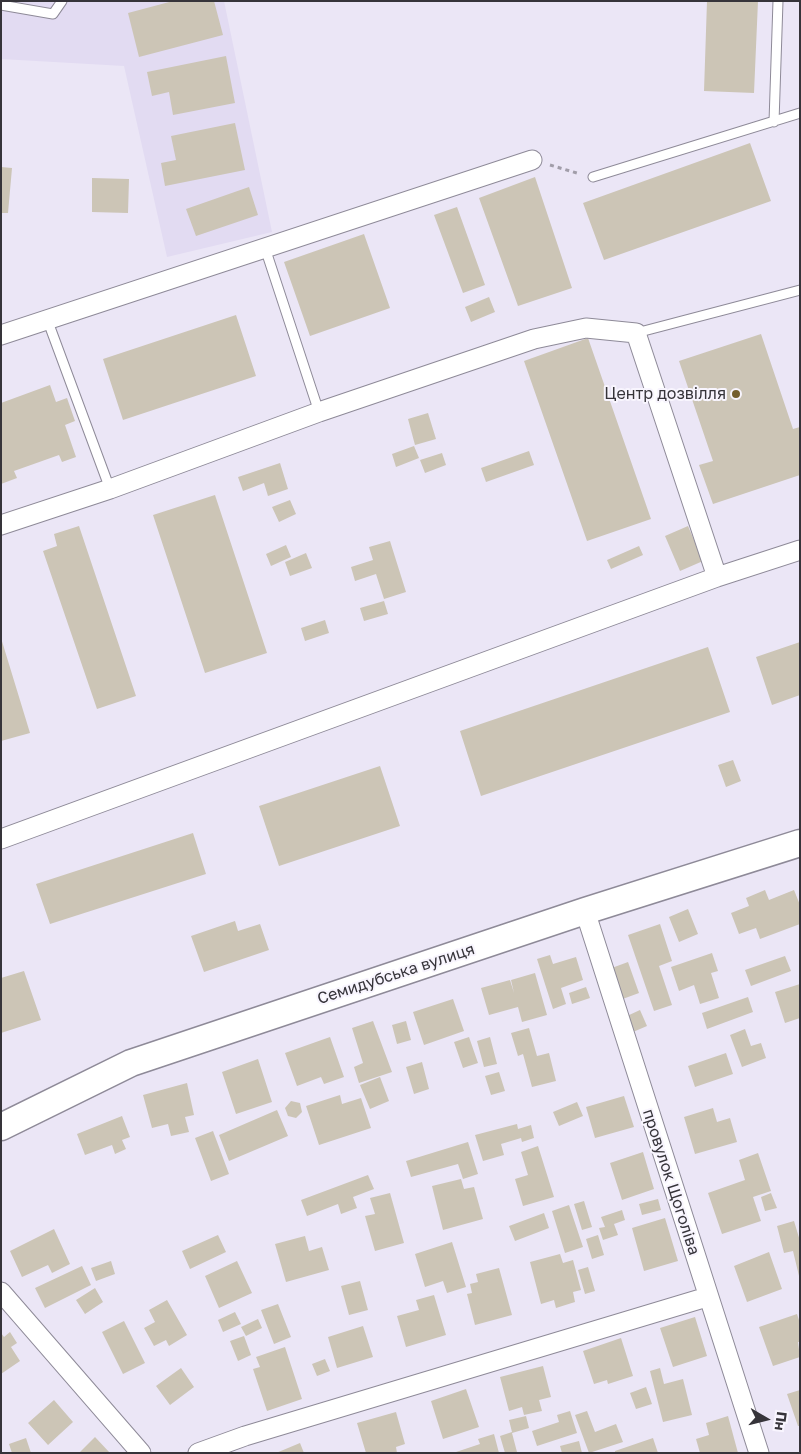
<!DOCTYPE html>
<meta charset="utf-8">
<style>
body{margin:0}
#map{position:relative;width:801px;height:1454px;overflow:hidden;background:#ebe6f6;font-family:"Golos Text",sans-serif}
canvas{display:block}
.frame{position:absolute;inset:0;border:2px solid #36343a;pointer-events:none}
.north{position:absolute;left:741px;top:1394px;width:50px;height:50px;-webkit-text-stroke:4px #f8f5fe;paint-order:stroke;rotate:98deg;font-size:14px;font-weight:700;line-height:20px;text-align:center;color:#36343a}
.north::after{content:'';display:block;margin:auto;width:18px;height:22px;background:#36343a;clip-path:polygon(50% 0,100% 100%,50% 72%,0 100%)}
</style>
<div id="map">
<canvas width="801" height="1454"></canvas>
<div class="frame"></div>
<div class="north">Пн</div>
</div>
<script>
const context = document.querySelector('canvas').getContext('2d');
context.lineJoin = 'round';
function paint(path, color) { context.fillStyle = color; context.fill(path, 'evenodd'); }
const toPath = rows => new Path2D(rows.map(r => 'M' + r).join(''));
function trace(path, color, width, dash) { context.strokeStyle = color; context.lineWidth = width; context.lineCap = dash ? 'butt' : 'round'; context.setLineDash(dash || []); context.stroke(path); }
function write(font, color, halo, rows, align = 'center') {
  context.font = font + ' "Golos Text",sans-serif'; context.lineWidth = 4; context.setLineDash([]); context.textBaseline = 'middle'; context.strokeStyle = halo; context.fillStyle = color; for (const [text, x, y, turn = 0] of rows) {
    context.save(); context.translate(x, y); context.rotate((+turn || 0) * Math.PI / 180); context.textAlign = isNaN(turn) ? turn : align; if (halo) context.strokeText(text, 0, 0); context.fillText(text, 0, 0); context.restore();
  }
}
paint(toPath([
 [1,1,224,1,272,232,167,257,124,66,1,59]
]), '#e2dbf2');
paint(toPath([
 [173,1,214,1,223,35,139,57,128,13],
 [707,1,758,1,754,93,704,91],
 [226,56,235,103,173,115,169,92,152,96,147,72],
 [235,123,245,170,165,186,161,163,176,160,171,136],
 [750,143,771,201,604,260,583,203],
 [1,167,12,168,8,213,1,213],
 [535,177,572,288,518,306,479,198],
 [92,178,129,179,128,213,92,212],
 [249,187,258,215,196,236,186,209],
 [457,207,485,285,463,293,434,215],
 [364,234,390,308,310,336,284,262],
 [489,297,495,312,471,322,465,307],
 [236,315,256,376,123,420,103,359],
 [761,334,793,429,800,427,800,475,713,504,699,465,713,461,679,361],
 [588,338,651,519,587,541,524,361],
 [50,385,56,402,67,398,75,421,65,425,76,457,62,462,59,455,14,471,17,478,1,484,1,403],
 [428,413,436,439,415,445,408,419],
 [414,446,419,458,396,467,392,454],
 [529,451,534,465,486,482,481,468],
 [442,453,446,465,425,473,420,460],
 [280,463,288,489,268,496,264,483,243,491,238,477],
 [215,495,267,653,205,673,153,515],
 [290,500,296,514,279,522,272,507],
 [79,526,136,696,97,709,43,551,57,546,54,534],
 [688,526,703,561,680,571,665,536],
 [390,541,406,592,384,599,376,574,355,581,351,567,373,560,369,547],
 [286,545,291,557,271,566,266,554],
 [639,546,643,555,611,569,607,560],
 [306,553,312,568,290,576,285,562],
 [384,601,388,614,364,621,360,608],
 [325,620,329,633,305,641,301,628],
 [1,638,30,733,1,741],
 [800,642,800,695,772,705,756,657],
 [708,647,730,712,481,796,460,731],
 [733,760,741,781,726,787,718,765],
 [380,766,400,826,279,866,259,806],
 [193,833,206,874,50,924,36,884],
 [765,890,769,900,794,890,800,905,800,924,760,939,756,928,739,934,731,913,749,906,746,898],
 [688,909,698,934,679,942,669,917],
 [235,921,238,931,260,924,269,950,204,972,191,936],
 [660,924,672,961,659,966,672,1005,654,1011,628,935],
 [712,953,718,971,711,973,719,998,700,1004,694,985,679,991,671,967],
 [550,955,553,964,576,957,583,980,561,988,566,1004,553,1009,537,959],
 [785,956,791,971,751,986,745,970],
 [628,962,639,993,620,1000,609,969],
 [24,971,41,1020,1,1033,1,978],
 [535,973,547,1015,522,1022,518,1007,489,1015,481,988,510,980,514,993,511,980],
 [800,984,800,1018,785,1023,775,992],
 [586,987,590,998,572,1004,569,993],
 [748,997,753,1012,707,1029,702,1013],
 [453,999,464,1031,424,1045,413,1012],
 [640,1010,647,1026,633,1032,627,1016],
 [373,1021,392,1072,359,1083,354,1067,363,1063,352,1028],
 [406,1021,411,1040,397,1044,392,1025],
 [529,1028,537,1056,549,1053,556,1081,532,1087,523,1054,518,1056,511,1033],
 [745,1029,751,1046,761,1043,766,1058,742,1067,730,1035],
 [330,1037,344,1077,324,1084,321,1077,297,1086,285,1053],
 [469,1037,478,1063,463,1068,454,1042],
 [490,1037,497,1064,484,1067,477,1041],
 [726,1053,733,1074,695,1087,688,1066],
 [258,1059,272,1102,236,1114,222,1072],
 [422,1062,429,1089,414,1094,406,1067],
 [499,1072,505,1091,491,1095,485,1076],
 [380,1077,389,1101,370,1109,360,1085],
 [187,1083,194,1115,185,1117,189,1132,171,1136,168,1124,152,1128,143,1095],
 [340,1095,342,1104,361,1098,371,1128,319,1145,306,1106],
 [624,1096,634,1127,595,1138,586,1107],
 [291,1101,300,1103,302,1112,296,1118,288,1116,285,1108],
 [577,1102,583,1116,559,1126,553,1112],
 [713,1108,717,1122,730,1118,737,1142,695,1154,684,1117],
 [277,1110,288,1136,229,1161,219,1135],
 [122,1116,130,1137,122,1140,126,1149,115,1154,112,1145,85,1155,77,1134],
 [517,1124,518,1129,531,1125,534,1138,522,1142,521,1138,501,1144,504,1155,483,1161,475,1135],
 [213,1131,229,1174,211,1181,195,1138],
 [468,1142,478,1174,463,1179,458,1164,411,1177,406,1161],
 [538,1146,554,1197,523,1206,515,1179,528,1175,521,1152],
 [643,1152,654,1189,622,1200,610,1163],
 [758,1153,771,1191,753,1197,761,1221,722,1234,708,1193,745,1180,739,1160],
 [368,1175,374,1189,353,1197,357,1208,341,1214,338,1204,307,1216,301,1200],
 [461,1179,464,1189,474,1187,483,1219,443,1230,432,1186],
 [390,1193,404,1243,375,1251,365,1216,375,1214,370,1198],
 [771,1193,777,1208,765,1211,761,1197],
 [658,1199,661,1210,642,1215,639,1204],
 [584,1201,592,1227,582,1230,574,1204],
 [569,1205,583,1247,565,1253,552,1211],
 [622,1210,625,1220,614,1224,618,1235,603,1240,599,1228,605,1227,601,1217],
 [544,1213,549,1228,515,1241,509,1226],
 [665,1218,678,1261,644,1271,632,1228],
 [794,1221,800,1241,799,1276,793,1251,784,1253,777,1226],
 [54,1229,70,1264,52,1273,48,1265,22,1277,10,1251],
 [218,1235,226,1252,190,1269,182,1251],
 [598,1235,604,1255,592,1259,586,1239],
 [305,1236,309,1251,322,1247,329,1270,286,1282,275,1244],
 [452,1242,466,1287,447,1293,443,1281,425,1287,415,1254],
 [769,1252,782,1289,747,1302,734,1266],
 [560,1254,563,1263,573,1260,581,1290,573,1292,575,1302,556,1308,554,1300,541,1304,530,1262],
 [111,1261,115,1274,96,1281,91,1268],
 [237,1261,252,1293,219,1308,205,1276],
 [82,1266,91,1285,45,1308,35,1288],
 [588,1267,595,1291,585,1294,578,1270],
 [499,1268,512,1315,475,1325,467,1294,472,1293,470,1284,478,1282,476,1274],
 [360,1281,368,1310,349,1315,341,1286],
 [95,1288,103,1302,85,1314,76,1300],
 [434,1295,446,1335,406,1347,397,1316,419,1310,416,1300],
 [167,1300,187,1335,169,1346,166,1340,154,1346,144,1328,155,1322,149,1310],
 [278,1304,291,1337,274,1344,261,1310],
 [235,1312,241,1324,223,1332,218,1320],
 [797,1314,800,1323,800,1342,798,1342,800,1357,773,1366,759,1327],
 [695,1317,707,1356,673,1367,660,1328],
 [258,1319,262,1328,246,1336,241,1327],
 [124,1321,145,1363,123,1374,102,1332],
 [363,1326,373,1357,337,1368,328,1337],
 [10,1332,17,1343,11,1347,20,1361,1,1374,1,1333,4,1337],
 [244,1336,251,1355,238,1361,230,1341],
 [621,1338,633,1376,608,1384,607,1380,594,1384,583,1351],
 [285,1347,302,1399,267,1411,253,1369,260,1367,256,1357],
 [325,1359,330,1371,317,1376,312,1364],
 [543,1366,551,1397,539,1400,542,1411,524,1415,522,1407,509,1411,500,1377],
 [181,1368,194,1387,170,1405,156,1386],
 [660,1368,664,1384,683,1379,692,1415,663,1422,650,1371],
 [646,1387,652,1404,636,1409,630,1393],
 [466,1389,479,1427,443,1439,431,1401],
 [800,1390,800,1426,798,1426,787,1394],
 [54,1400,73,1422,48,1445,28,1423],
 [570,1411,577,1433,537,1446,532,1431,559,1422,557,1415],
 [587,1411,595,1432,616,1424,623,1442,589,1453,575,1415],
 [396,1412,405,1444,396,1447,397,1453,366,1453,357,1423],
 [526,1416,529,1428,512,1433,517,1452,505,1453,500,1436,512,1432,509,1420],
 [728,1416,738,1453,700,1453,696,1439,709,1435,706,1423],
 [494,1434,499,1453,453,1453,480,1444,478,1439],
 [95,1437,110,1453,79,1453],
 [26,1438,31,1453,12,1453,9,1444],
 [653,1438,658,1453,615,1453,615,1451],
 [579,1441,582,1453,562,1453,560,1446],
 [300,1443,304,1453,276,1453]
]), '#ccc5b6');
const lane = toPath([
 [1,5,53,14,62,1],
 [774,122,778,1],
 [593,177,800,113],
 [265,248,319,412],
 [47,319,110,489],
 [636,333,800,290]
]);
const street = toPath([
 [1,335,532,160],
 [1,525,110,489,319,412,534,339,586,328,636,333,717,577],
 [1,839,717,577,800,550],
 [585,911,759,1453],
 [1,1292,141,1453],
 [198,1453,245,1436,707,1297]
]);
const secondary = toPath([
 [1,1127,131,1063,585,911,800,843]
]);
trace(lane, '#8e8a98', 11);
trace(street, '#8e8a98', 21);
trace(secondary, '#8e8a98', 29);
trace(toPath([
 [550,165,580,174]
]), '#a19da9', 3, [4, 4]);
trace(lane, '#fff', 9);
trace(street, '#fff', 19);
trace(secondary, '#fff', 26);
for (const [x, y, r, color] of [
 [736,394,5,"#745e2e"]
]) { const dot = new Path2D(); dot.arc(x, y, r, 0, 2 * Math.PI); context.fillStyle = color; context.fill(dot); trace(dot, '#f8f5fe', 2); }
write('16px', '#36343a', '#f8f5fe', [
 ["Центр дозвілля",726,394]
], 'right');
write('16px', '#36343a', '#f8f5fe', [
 ["Семидубська вулиця",396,974,-18],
 ["провулок Щоголіва",671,1182,72]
]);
</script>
